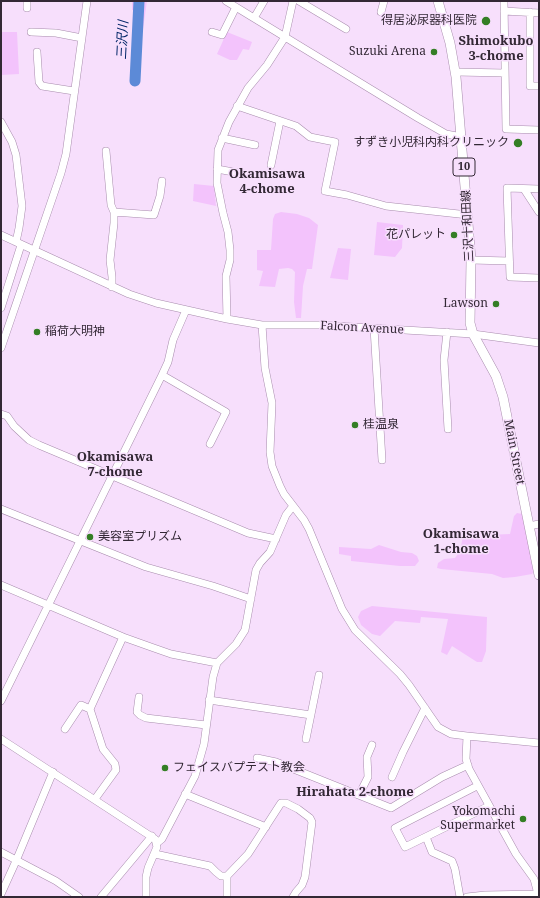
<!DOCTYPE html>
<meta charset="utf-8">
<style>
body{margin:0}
#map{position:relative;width:540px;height:898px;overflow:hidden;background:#f7dffc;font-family:"Noto Serif",serif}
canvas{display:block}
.frame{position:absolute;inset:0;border:2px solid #332835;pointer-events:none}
</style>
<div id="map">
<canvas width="540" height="898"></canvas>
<div class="frame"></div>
</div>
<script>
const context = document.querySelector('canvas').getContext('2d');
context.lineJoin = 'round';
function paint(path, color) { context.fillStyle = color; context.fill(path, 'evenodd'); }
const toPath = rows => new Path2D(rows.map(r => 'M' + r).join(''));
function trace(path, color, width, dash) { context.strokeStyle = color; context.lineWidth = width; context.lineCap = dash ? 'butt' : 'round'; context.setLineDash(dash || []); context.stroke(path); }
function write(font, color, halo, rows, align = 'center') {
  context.font = font + ' "Noto Serif","Noto Sans JP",serif'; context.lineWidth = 3; context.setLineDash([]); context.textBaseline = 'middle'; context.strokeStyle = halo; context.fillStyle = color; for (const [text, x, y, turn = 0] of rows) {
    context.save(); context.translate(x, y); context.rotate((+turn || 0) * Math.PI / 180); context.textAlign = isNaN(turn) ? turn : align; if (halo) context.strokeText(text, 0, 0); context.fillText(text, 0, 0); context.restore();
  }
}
paint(toPath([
 [132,1,147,1,143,29,139,28,140,11,132,10],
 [1,32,17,32,19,74,1,75],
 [227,32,252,42,249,50,243,49,237,60,230,60,217,54],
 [194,184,214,186,216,206,193,201],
 [281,212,297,214,309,218,318,225,312,269,307,269,303,286,301,318,296,318,294,302,295,272,292,269,288,268,279,269,275,287,259,286,263,271,257,270,257,250,271,250,273,219,275,214],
 [377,222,403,225,402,248,395,257,374,255],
 [338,248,351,249,348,280,330,278],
 [517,513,522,514,534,571,532,574,515,577,503,578,492,574,441,569,437,568,438,563,444,559,455,558,460,551,463,536,510,534,514,516],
 [379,545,401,552,412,553,417,556,419,561,415,566,400,566,351,561,351,556,339,554,339,547,371,549],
 [372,606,487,617,486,651,482,662,477,662,452,646,447,655,441,652,448,619,421,617,420,623,395,621,380,636,372,634,361,625,358,617,361,611]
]), '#f3c3fc');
trace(toPath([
 [135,81,139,1]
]), '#5c8ad7', 11);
const minor = toPath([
 [27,1,27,8],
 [226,1,418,118,446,134,462,137],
 [299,1,346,29],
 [504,1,506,129,539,130],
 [504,11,539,13],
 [381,12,384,1],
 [530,12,530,86,539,86],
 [254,18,264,1],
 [31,32,56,33,82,38],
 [212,32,222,35,236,7],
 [37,52,39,82,42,86,74,91],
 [456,72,505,73],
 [237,106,296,126,310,137,335,142,325,191,347,195,386,206,468,215],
 [1,122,12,142,16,155,22,206,19,228,16,242],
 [222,138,255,145],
 [106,151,111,205,114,212,114,223,110,260,112,277,112,287],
 [271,165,280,121],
 [217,169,244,174],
 [524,189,539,212],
 [539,189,507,188,510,277,539,278],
 [114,212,154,215,160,196,162,181],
 [1,235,129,294,156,303,227,319,262,325,319,325,473,334,539,343],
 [471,260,509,261],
 [1,308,21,245],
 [227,319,226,276,230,260,230,250,228,232,223,213,217,183,218,150,229,122,248,88,267,65,285,37,293,1],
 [262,325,265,368,272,403,270,452,272,466,280,486,284,494,304,520,309,529,342,609,355,630,400,674,409,685,438,727,451,734,467,736,466,759,469,769,516,854,534,879,538,894],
 [374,328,382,460],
 [447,332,444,360,448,429],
 [1,348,61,173,66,154,87,1],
 [162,375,226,412,210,444],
 [1,414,7,416,14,426,29,440,39,445,248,533,276,539],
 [1,509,146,567,213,586,251,599],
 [529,526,539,524],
 [1,585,123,637,151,647,171,654,217,663],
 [139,697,137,712,140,715,146,718,206,725],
 [209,700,311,715],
 [1,701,162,375,168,362,173,340,186,310],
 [65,729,81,705,90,709],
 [467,736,539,743],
 [1,739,155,839,157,847,148,868,146,877,146,897],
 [306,739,319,675],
 [257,758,276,762,391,808,442,777,468,765],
 [392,777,403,752,425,708],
 [477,786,395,828,405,847,489,806],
 [185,794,266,827],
 [359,795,368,777,367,757,372,745],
 [95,799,116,770,115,764,103,749,90,709,123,637],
 [426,837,432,852,452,861,455,869,460,897],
 [157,843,162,839,195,776,204,744,213,677,217,663,236,644,245,630,256,570,260,563,270,552,286,515,293,506],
 [1,852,56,881,79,897],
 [155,854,210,866,216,872,221,876,227,876],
 [1,894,16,861,53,772],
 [101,897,152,836],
 [227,897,227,876,248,854,281,803,286,803,298,809,310,818,312,822,305,877,302,885,296,892,293,897],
 [467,897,485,895,539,894]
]);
const major = toPath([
 [438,1,450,43,456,77,471,260,470,323,473,334,496,376,503,397,539,575]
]);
trace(minor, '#a88cad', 8);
trace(major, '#a88cad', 10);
trace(minor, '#fff', 7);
trace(major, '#fff', 9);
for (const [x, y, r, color] of [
 [486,21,5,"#347e25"],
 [434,52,4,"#347e25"],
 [518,143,5,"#347e25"],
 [454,235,4,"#347e25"],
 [496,304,4,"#347e25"],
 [37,332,4,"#347e25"],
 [355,425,4,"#347e25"],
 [90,537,4,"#347e25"],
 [165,768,4,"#347e25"],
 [523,819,4,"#347e25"]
]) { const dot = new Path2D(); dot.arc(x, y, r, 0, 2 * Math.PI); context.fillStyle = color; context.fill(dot); trace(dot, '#f7dffc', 1.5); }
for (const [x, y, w] of [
 [464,167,22]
]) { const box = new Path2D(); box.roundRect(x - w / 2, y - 9, w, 18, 3); context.fillStyle = '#f7dffc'; context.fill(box); trace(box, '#332835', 1); }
write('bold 11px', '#332835', null, [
 ["10",464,167]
]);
write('12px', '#332835', '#f7dffc', [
 ["得居泌尿器科医院",477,21],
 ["Suzuki Arena",426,52],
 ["すずき小児科内科クリニック",509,143],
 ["花パレット",446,235],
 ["Lawson",488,304],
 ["稲荷大明神",45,332,"left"],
 ["桂温泉",363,425,"left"],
 ["美容室プリズム",98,537,"left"],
 ["フェイスバプテスト教会",173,768,"left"],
 ["Yokomachi",515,812],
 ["Supermarket",515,826]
], 'right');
write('12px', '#332835', '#f7dffc', [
 ["三沢十和田線",468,226,-93],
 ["Falcon Avenue",362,328,3],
 ["Main Street",514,452,79]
]);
write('italic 13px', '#002467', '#f7dffc', [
 ["三沢川",123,40,-87]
]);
write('bold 13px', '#332835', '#f7dffc', [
 ["Shimokubo",496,41],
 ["3-chome",496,56],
 ["Okamisawa",267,174],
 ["4-chome",267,189],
 ["Okamisawa",115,457],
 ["7-chome",115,472],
 ["Okamisawa",461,534],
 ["1-chome",461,549],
 ["Hirahata 2-chome",355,792]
]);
</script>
